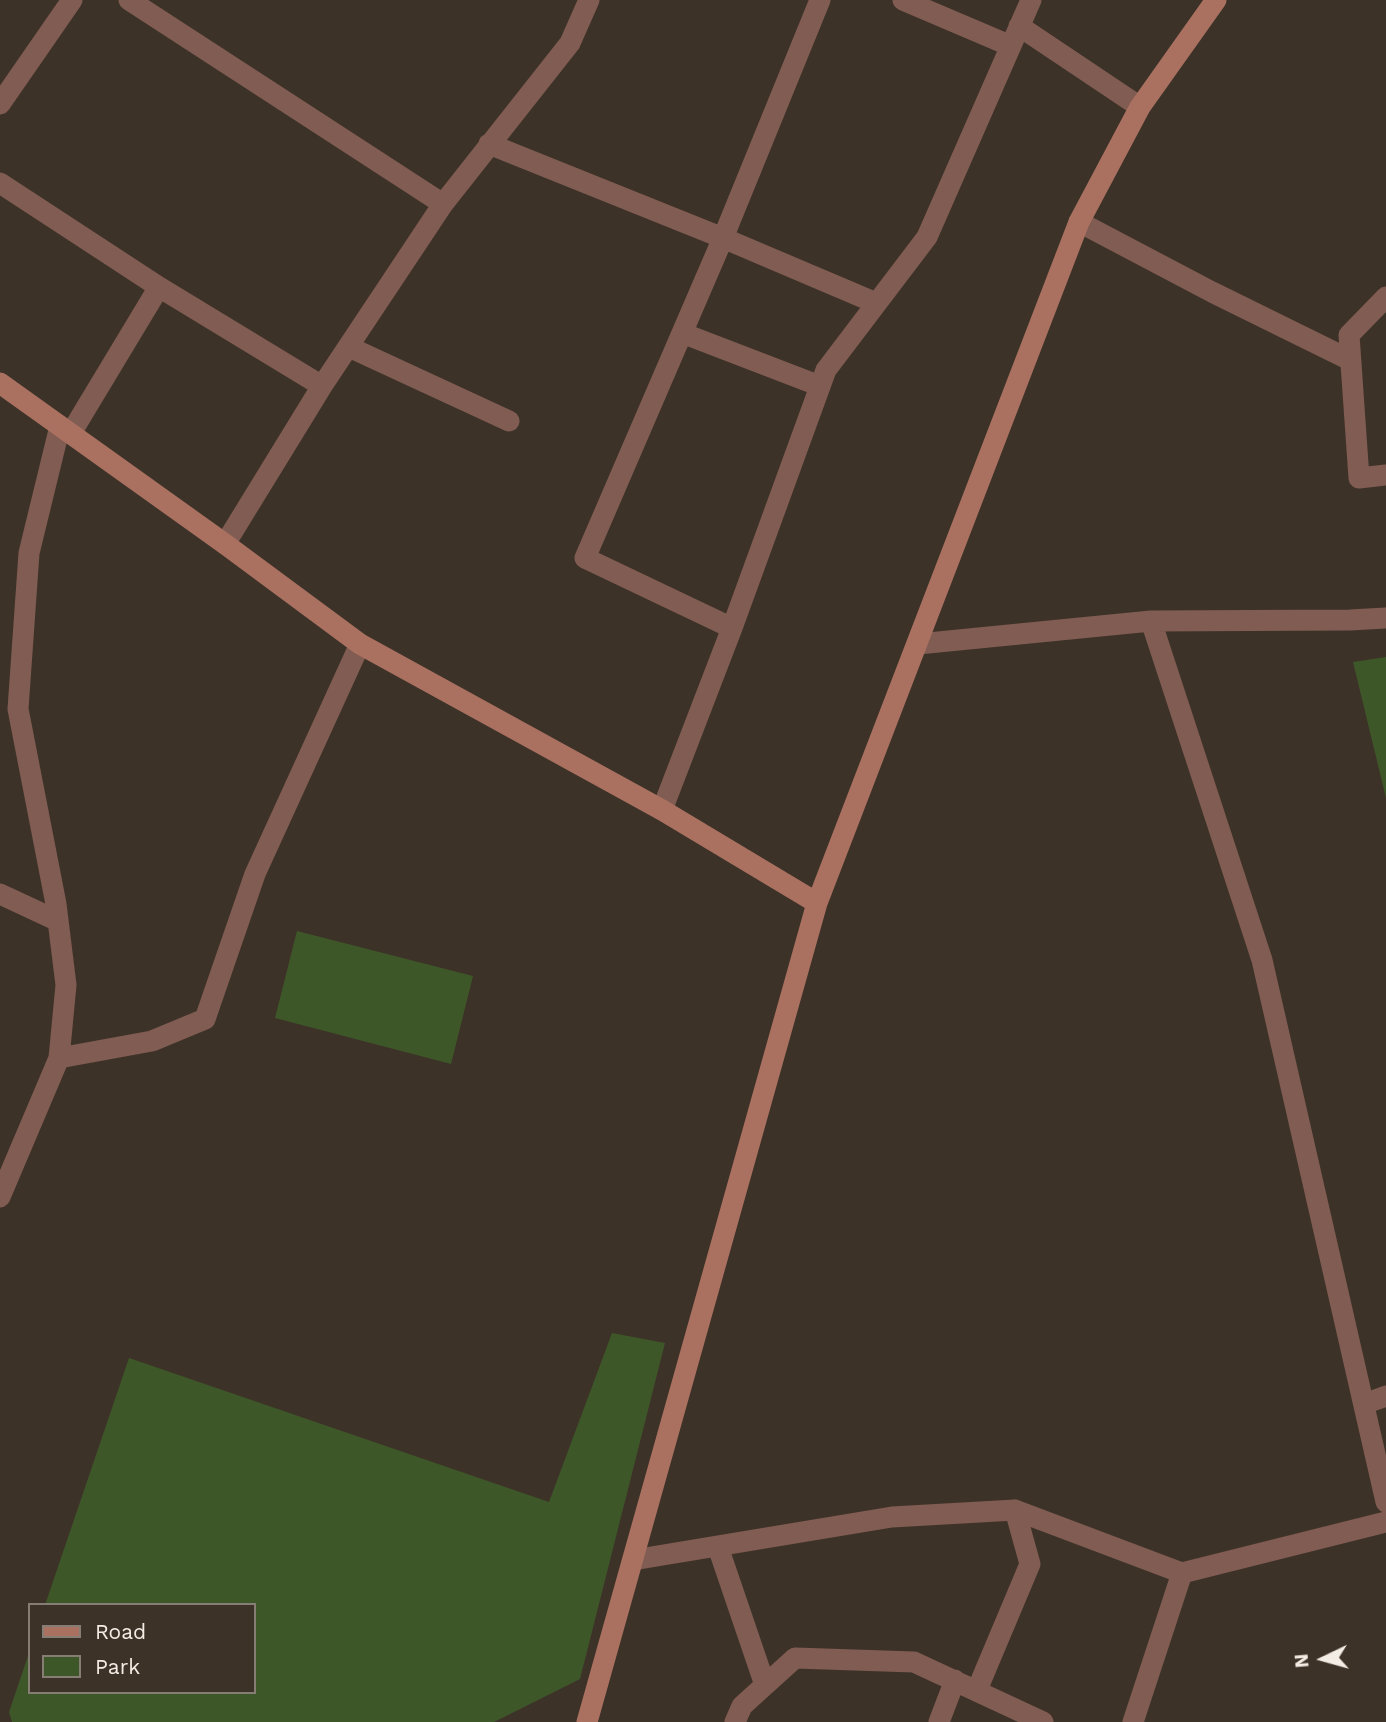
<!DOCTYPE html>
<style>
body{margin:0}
#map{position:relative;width:1386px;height:1722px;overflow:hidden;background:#3d3228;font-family:"Work Sans",sans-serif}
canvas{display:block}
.legend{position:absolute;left:28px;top:1603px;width:228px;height:91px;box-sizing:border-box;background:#3d3228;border:2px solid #867d74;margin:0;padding:9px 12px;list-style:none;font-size:21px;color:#f4ede6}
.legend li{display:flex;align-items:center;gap:14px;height:35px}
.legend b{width:35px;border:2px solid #867d74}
.north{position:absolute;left:1288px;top:1624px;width:70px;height:70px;-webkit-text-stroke:5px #3d3228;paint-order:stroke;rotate:265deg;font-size:19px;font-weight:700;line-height:28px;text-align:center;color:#f4ede6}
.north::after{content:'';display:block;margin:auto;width:24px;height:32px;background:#f4ede6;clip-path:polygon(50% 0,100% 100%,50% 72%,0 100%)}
</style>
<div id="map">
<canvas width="1386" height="1722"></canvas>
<ul class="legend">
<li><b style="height:9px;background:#aa7161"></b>Road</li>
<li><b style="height:19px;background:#3e5729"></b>Park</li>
</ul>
<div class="north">N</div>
</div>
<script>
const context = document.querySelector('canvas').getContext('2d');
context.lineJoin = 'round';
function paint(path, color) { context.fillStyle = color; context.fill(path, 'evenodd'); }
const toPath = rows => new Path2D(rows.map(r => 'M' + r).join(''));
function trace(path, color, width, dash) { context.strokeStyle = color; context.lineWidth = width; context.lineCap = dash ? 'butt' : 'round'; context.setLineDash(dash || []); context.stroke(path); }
paint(toPath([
 [1386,657,1386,798,1353,662],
 [297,931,473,976,451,1064,275,1018],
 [612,1333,665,1343,580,1679,494,1722,12,1722,9,1712,30,1650,30,1692,254,1692,254,1605,45,1605,129,1358,549,1502]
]), '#3e5729');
trace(toPath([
 [129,0,443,204],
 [903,0,1011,46],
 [1019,26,1140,107],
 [0,104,72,0],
 [489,144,723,238,876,303],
 [0,183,159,287,322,386],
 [1079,222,1212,292,1350,360],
 [1386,297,1349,335,1359,478,1386,475],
 [682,333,820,386],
 [349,347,509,421],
 [71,433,159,287],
 [225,544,322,386,443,204,570,43,589,0],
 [1151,621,1262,960,1386,1502],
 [732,628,585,558,723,238,820,0],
 [918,644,1151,621,1350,620,1386,618],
 [662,810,732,628,826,370,927,237,1031,0],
 [0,894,58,921],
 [59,1058,152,1041,205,1019,255,874,360,644],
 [0,1197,59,1058,66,985,56,904,18,709,29,553,60,426],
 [1364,1404,1386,1396],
 [718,1547,765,1685],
 [633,1560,892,1517,1015,1510,1182,1573,1386,1522],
 [977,1690,1030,1564,1015,1510],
 [735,1722,742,1706,795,1658,914,1662,1043,1722],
 [939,1722,955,1680],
 [1133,1722,1182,1573]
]), '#805c52', 21);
trace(toPath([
 [0,383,225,544,360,644,662,810,817,903],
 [587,1722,817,903,1079,222,1140,107,1216,0]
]), '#aa7161', 21);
</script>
